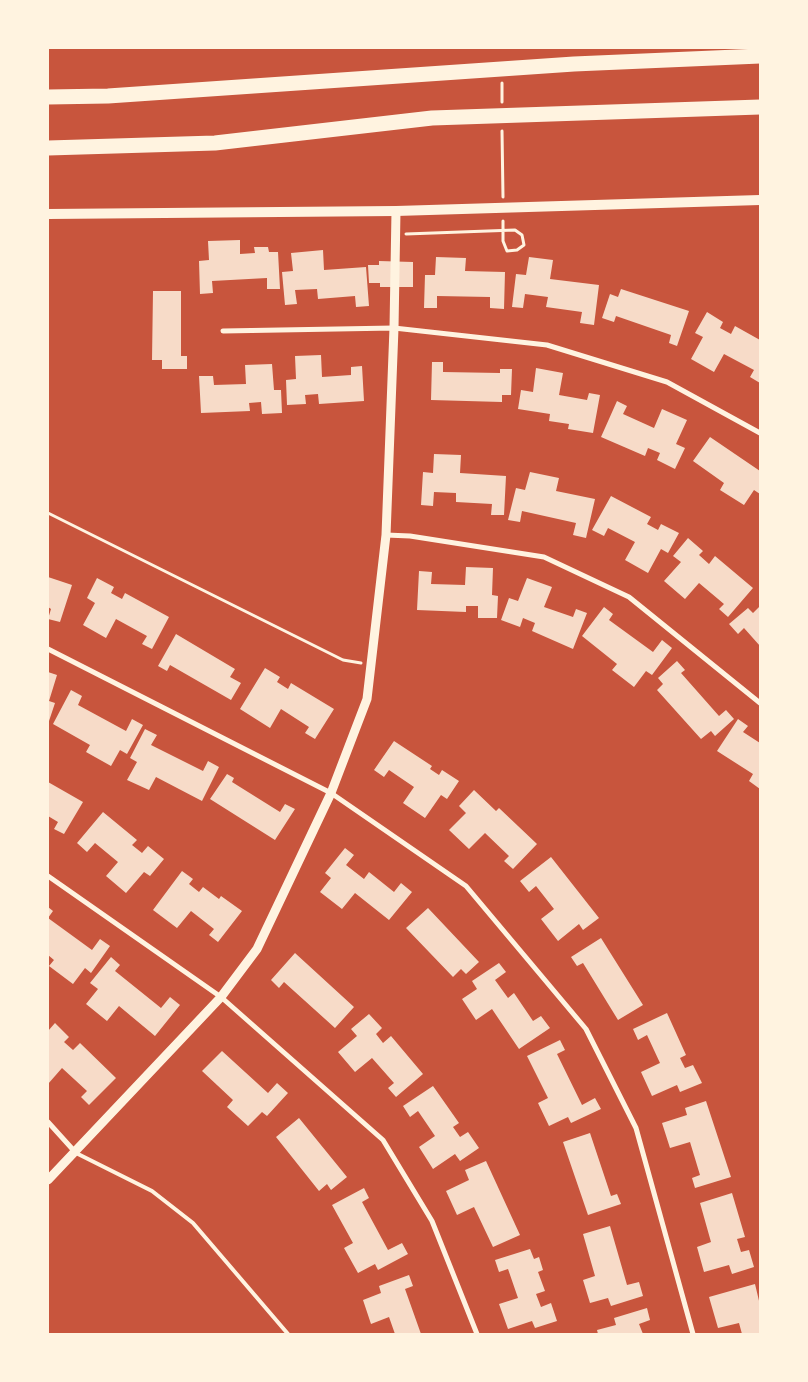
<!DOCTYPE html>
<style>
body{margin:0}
#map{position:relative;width:808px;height:1382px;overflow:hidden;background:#c8553d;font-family:Arial,sans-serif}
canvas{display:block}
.frame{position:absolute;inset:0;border:49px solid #fff3e0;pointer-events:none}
</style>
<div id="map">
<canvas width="808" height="1382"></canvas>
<div class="frame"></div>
</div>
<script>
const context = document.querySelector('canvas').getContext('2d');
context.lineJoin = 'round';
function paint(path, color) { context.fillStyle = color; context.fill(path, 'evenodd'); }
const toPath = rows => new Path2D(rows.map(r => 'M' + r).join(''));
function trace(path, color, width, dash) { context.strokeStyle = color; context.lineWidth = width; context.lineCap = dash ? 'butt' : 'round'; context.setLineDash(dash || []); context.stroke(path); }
paint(toPath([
 [240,240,240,254,255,253,254,247,268,247,269,252,278,252,280,289,267,289,267,278,212,281,213,293,200,294,199,261,209,260,208,241],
 [323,250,324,270,366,267,369,306,356,307,355,296,318,299,317,289,295,290,297,304,285,305,282,272,293,271,291,253],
 [436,257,466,258,465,271,505,272,504,309,490,308,490,297,437,296,437,308,424,308,425,275,435,275],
 [529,257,553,260,550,279,599,285,594,325,580,323,582,312,546,307,548,297,525,294,523,308,512,307,516,274,526,275],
 [379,261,413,262,413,287,380,287,380,283,369,283,368,265,379,265],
 [621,289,689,311,677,346,669,343,671,335,616,316,614,322,602,318,610,294,618,297],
 [153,291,181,291,181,356,187,356,187,369,162,369,162,360,152,360],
 [707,312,723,322,720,328,731,334,735,326,760,340,760,383,750,377,754,370,724,354,714,372,691,359,703,337,695,333],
 [321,355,322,377,351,375,351,367,362,366,364,401,319,404,318,394,305,395,306,404,287,405,286,380,296,379,295,356],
 [432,362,443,362,443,372,500,373,500,369,512,369,511,395,502,395,502,402,431,400],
 [272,364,274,390,281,390,282,413,262,414,261,402,249,403,250,411,201,413,199,376,213,376,214,385,246,384,245,365],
 [536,368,563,373,559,395,587,400,589,393,600,395,593,433,568,429,569,424,549,421,550,414,518,409,521,390,533,392],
 [617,401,627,406,623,414,654,428,662,409,687,420,676,444,685,448,675,469,657,460,660,453,648,448,645,456,601,437],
 [710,437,760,471,760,494,754,490,744,505,720,490,724,483,693,461],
 [434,454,461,455,460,473,506,476,504,515,491,515,492,504,456,502,456,493,434,492,433,506,421,505,423,472,433,473],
 [530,472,559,478,556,491,595,499,586,538,573,535,576,523,522,511,520,522,508,520,516,488,525,490],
 [611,496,651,517,647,524,658,530,661,524,679,533,668,553,661,549,648,573,625,560,635,542,608,528,604,536,592,530],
 [688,538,703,551,699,555,709,564,715,556,753,588,728,617,719,609,724,604,699,583,685,599,664,581,681,562,673,556],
 [466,567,493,568,492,595,498,596,497,618,478,618,478,606,466,606,466,612,417,610,419,571,432,572,431,584,465,585],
 [48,577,72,585,60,622,48,619,51,609,48,607],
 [97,578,114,587,111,593,122,599,125,593,169,617,152,649,142,644,147,636,116,619,106,638,83,625,95,603,87,598],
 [527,578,552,587,544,607,573,617,576,609,587,613,573,649,532,631,535,623,523,618,520,627,501,620,509,598,518,601],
 [760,606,760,646,744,628,738,634,729,624,748,608,753,613],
 [604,607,613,614,609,620,653,652,662,640,672,648,652,675,646,671,634,687,612,670,617,664,582,636],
 [176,634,235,669,230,677,241,683,231,700,170,665,167,671,158,666],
 [677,661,685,670,681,673,719,716,726,710,734,719,715,736,711,731,701,739,657,690,663,684,658,678],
 [265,668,280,677,277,682,288,689,291,683,334,709,315,739,305,733,309,727,281,709,270,728,240,709],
 [48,672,57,675,49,701,55,703,48,724],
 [71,690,82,696,78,705,126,731,132,719,143,725,127,754,120,750,111,766,86,752,90,745,53,724],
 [738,719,748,726,743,732,760,743,760,789,749,781,753,774,717,751],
 [145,729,157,735,151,745,203,771,208,761,219,767,202,801,156,777,149,790,127,780,137,762,130,758],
 [394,741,432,766,430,769,439,775,442,770,459,781,447,799,441,795,425,818,403,803,414,787,389,770,384,777,374,770],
 [227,774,234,778,232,782,280,812,285,804,295,809,275,840,210,799],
 [48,782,83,802,64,834,54,829,58,822,48,816],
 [474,790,496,811,499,808,537,844,513,869,504,861,509,856,485,833,469,849,449,830,466,813,459,806],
 [103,812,137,840,132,845,142,853,148,846,164,859,150,876,144,872,126,893,106,876,118,862,95,843,87,852,77,843],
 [345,848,354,855,346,865,364,879,369,872,394,892,401,883,412,892,389,920,355,893,342,909,320,892,331,878,325,873],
 [551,857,599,918,583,930,579,924,558,941,541,919,554,909,536,886,529,892,520,881],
 [182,871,193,879,189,884,199,892,203,887,219,899,221,896,242,911,218,942,209,935,214,929,191,911,177,928,153,910],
 [48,907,53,911,48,918,92,950,100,939,110,946,91,973,85,968,73,984,49,966,54,960,48,955],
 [428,908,479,962,466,974,461,969,453,977,406,928],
 [601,938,643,1005,618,1020,583,963,577,966,571,957],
 [295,953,354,1007,335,1028,284,982,279,988,271,980],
 [111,957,120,965,115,971,161,1008,170,997,180,1005,155,1036,119,1006,107,1021,86,1004,98,989,90,983],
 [499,963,506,972,495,980,508,998,514,993,533,1021,541,1016,550,1028,519,1049,492,1009,476,1020,462,999,477,989,472,981],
 [667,1013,686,1055,680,1058,685,1068,693,1065,702,1083,680,1092,677,1085,652,1096,641,1072,660,1063,647,1035,638,1040,633,1029],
 [369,1014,382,1028,376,1034,383,1043,391,1036,423,1074,396,1097,388,1088,394,1083,372,1058,355,1072,338,1052,357,1036,351,1029],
 [55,1023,69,1037,64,1042,73,1050,80,1043,116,1078,89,1105,81,1097,87,1091,62,1068,48,1084,48,1031],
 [560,1040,565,1050,557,1054,582,1105,595,1098,601,1109,571,1123,568,1117,549,1126,538,1103,548,1098,527,1056],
 [222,1051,268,1093,277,1083,288,1093,267,1116,262,1112,248,1126,227,1107,233,1100,202,1071],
 [433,1086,459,1123,453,1127,460,1137,468,1132,479,1148,460,1161,455,1154,433,1169,419,1147,435,1136,418,1111,410,1117,403,1106],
 [706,1101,731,1177,695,1188,692,1178,700,1175,690,1142,670,1148,662,1123,687,1115,685,1108],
 [299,1118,347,1177,331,1190,327,1184,319,1191,276,1137],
 [590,1133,611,1196,617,1194,621,1204,588,1215,563,1142],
 [486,1161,520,1235,493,1247,474,1207,457,1215,446,1191,469,1180,465,1170],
 [364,1188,369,1198,362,1202,388,1250,402,1243,408,1254,378,1270,375,1264,358,1273,344,1248,353,1243,332,1205],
 [732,1193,745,1237,737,1239,741,1252,749,1250,754,1267,732,1274,729,1265,704,1272,697,1247,711,1242,700,1203],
 [610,1226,627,1285,639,1282,643,1296,611,1306,608,1298,590,1303,583,1280,595,1276,583,1234],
 [530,1249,534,1259,539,1257,543,1270,538,1272,545,1291,536,1294,541,1307,551,1303,557,1321,535,1328,532,1321,508,1329,499,1304,518,1298,508,1269,499,1272,495,1260],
 [409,1275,413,1286,405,1289,421,1334,395,1334,389,1317,371,1324,363,1300,381,1293,379,1286],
 [755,1284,760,1305,760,1334,742,1334,739,1323,718,1328,709,1297],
 [647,1308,650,1320,639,1324,643,1334,598,1334,597,1330,616,1325,614,1318]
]), '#f7dbc8');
trace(toPath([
 [502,83,502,102],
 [502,131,503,197],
 [406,234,515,230,522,235,524,245,517,250,507,251,503,241,503,221],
 [48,513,343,660,361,663]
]), '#fff3e0', 3);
trace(toPath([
 [76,1153,152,1191,193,1223,288,1334]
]), '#fff3e0', 4);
trace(toPath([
 [223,331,394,328,547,345,667,382,760,433],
 [386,535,410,536,544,557,629,597,760,703],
 [48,649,331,793,466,886,586,1029,636,1128,693,1334],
 [48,876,221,997,383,1140,432,1221,477,1334],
 [48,1122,76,1153]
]), '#fff3e0', 5);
trace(toPath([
 [48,1180,221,997,257,949,331,793,367,699,386,535,394,328,396,211]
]), '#fff3e0', 9);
trace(toPath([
 [48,214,396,211,760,200]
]), '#fff3e0', 10);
trace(toPath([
 [48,97,108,96,574,64,760,56],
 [48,148,215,143,432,118,760,107]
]), '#fff3e0', 15);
</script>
